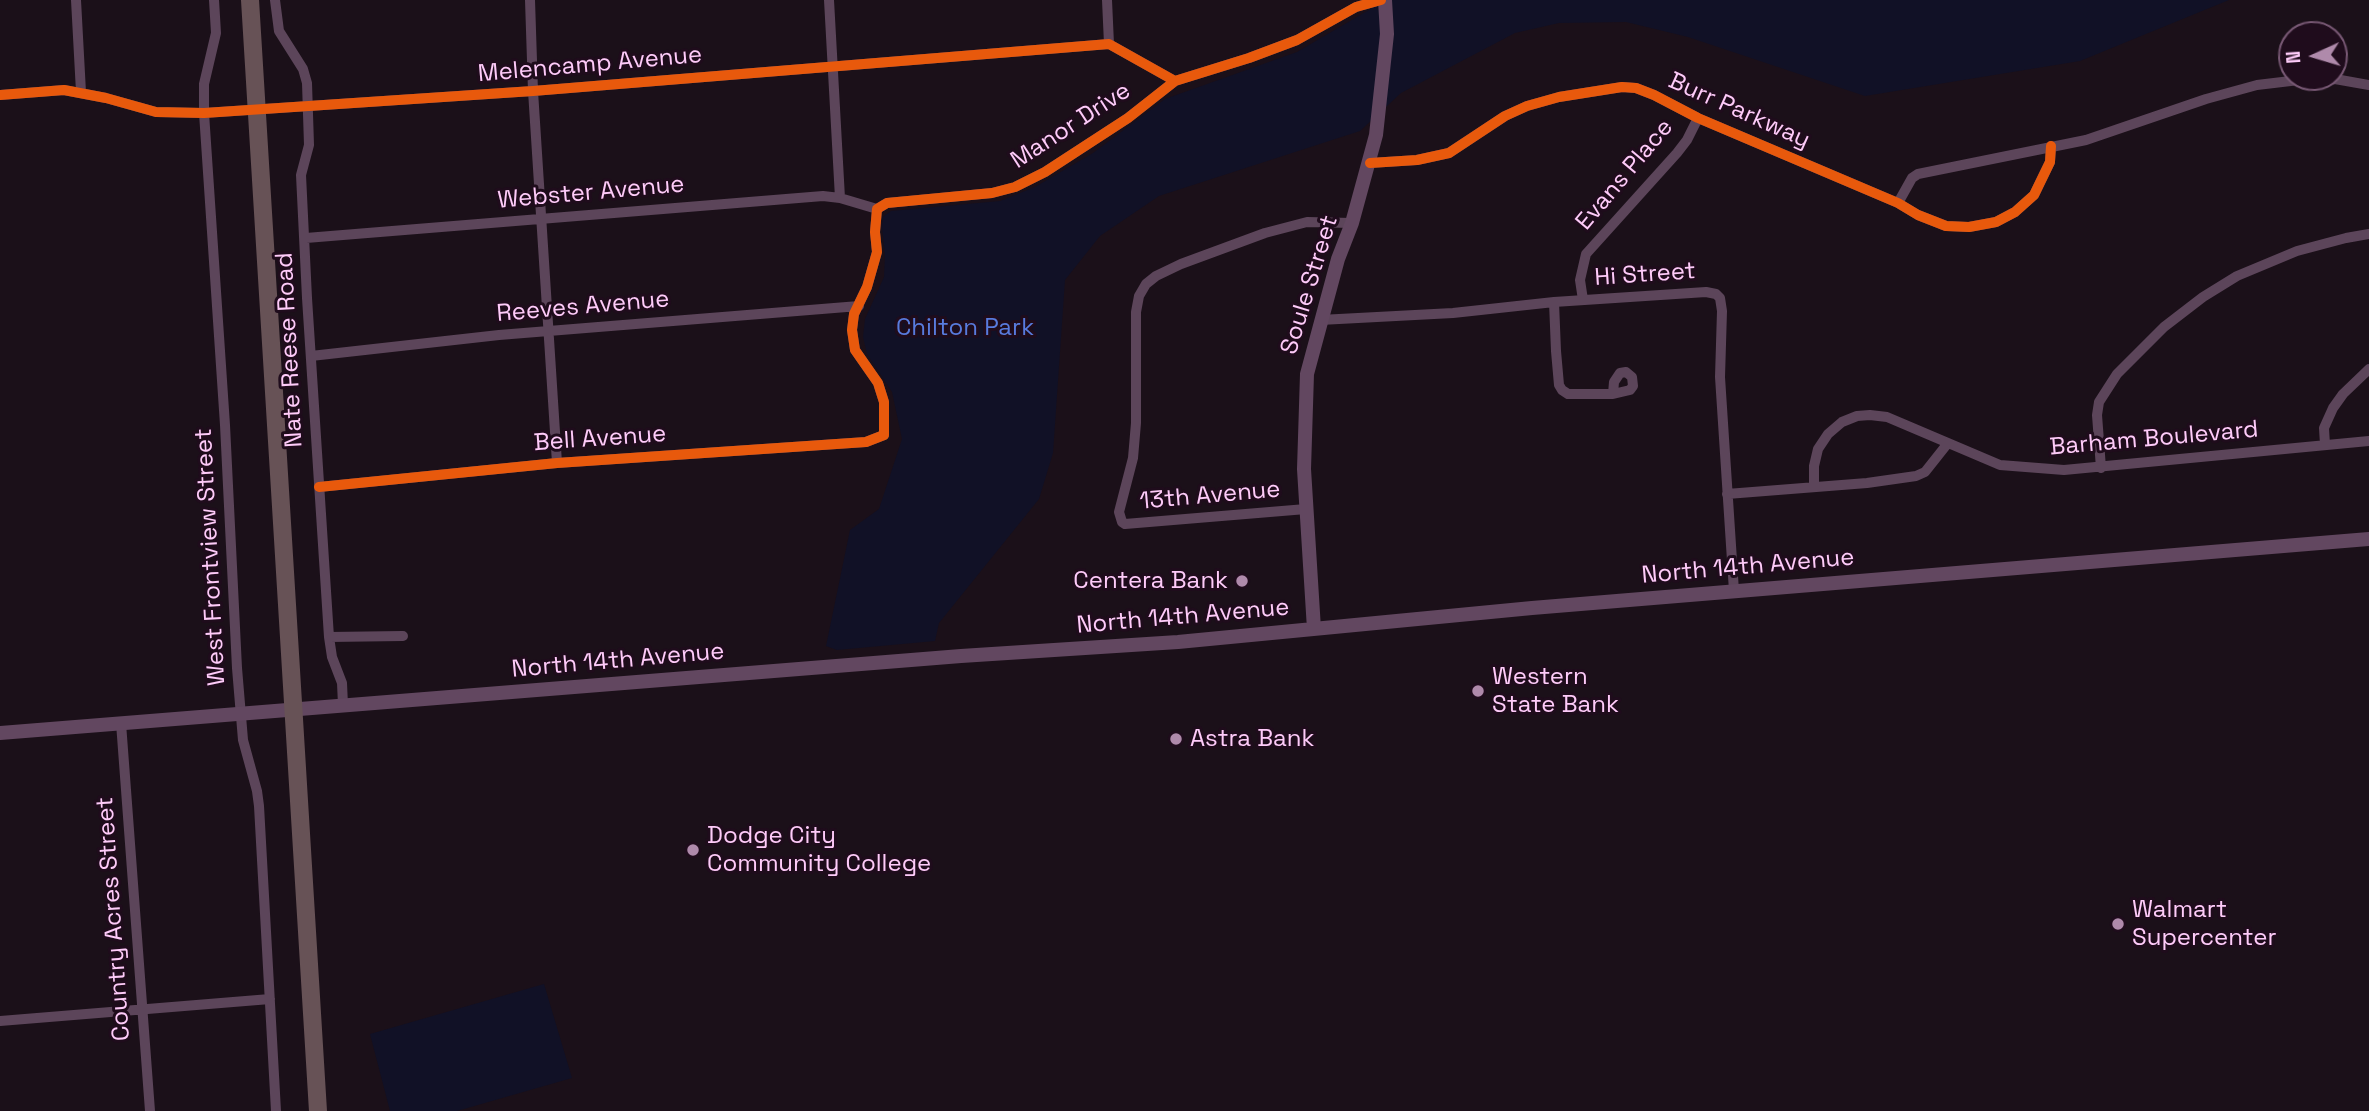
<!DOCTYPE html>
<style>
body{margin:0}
#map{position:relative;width:2369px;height:1111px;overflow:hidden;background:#1b1019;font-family:"Space Grotesk",sans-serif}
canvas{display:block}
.north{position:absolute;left:2278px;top:21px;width:70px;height:70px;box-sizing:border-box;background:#1f0c1c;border:2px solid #785874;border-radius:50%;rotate:266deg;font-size:19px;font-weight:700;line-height:28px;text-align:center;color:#fecbf9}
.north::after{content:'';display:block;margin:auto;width:24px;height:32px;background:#af8aab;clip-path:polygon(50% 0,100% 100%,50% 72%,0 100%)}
</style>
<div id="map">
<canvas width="2369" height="1111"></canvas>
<div class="north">N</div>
</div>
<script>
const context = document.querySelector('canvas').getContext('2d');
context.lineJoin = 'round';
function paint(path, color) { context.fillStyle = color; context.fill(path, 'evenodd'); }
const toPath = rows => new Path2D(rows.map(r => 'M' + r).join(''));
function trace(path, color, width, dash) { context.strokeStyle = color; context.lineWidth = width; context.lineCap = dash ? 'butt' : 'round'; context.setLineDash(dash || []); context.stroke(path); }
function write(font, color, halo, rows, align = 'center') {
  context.font = font + ' "Space Grotesk",sans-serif'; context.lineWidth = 6; context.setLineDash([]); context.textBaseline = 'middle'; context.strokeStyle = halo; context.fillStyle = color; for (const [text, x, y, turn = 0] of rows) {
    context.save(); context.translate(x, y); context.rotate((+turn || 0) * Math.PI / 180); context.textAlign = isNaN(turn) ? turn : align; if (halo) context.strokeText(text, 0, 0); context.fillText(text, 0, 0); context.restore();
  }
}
paint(toPath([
 [1386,0,2229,0,2080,61,1865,96,1688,37,1626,22,1559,23,1515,33,1401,93,1360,131,1159,196,1100,236,1065,280,1053,453,1039,499,939,623,935,641,837,650,826,646,850,530,879,509,902,439,892,392,867,354,863,337,865,319,884,277,885,255,882,227,883,217,891,211,1000,201,1035,187,1093,153,1165,99,1297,52],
 [544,984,572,1078,457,1111,390,1111,370,1034]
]), '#111126');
trace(toPath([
 [76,0,81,92],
 [214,0,216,33,204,84,204,113,225,425,237,668,243,740,257,791,259,806,276,1111],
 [275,0,279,31,303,69,307,83,309,145,301,175,307,298,329,637,332,657,342,683,343,705],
 [530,0,533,91,557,463],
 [829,0,840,198],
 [1107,0,1109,44],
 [0,95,64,90,106,98,156,112,204,113,533,91,1109,44,1175,81],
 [1370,163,1417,160,1449,153,1505,116,1527,106,1559,97,1622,87,1636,88,1654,95,1698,118,1898,203,1918,215,1946,226,1969,227,1996,222,2015,212,2034,195,2050,162,2051,146],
 [1898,203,1912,178,1918,174,2086,140,2206,99,2257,85,2299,80,2335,79,2369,85],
 [306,238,823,196,840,198,877,209],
 [1583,300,1580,280,1586,254,1677,153,1687,140,1698,118],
 [1554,302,1556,351,1559,385,1562,390,1568,394,1613,394],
 [1320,320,1453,313,1554,302,1706,292,1716,294,1720,298,1722,311,1720,377,1734,591],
 [311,356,499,335,859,306],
 [1626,372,1632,377,1633,386,1630,390,1613,394,1614,382,1620,373,1626,372],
 [2325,445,2324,428,2333,408,2343,394,2369,369],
 [2101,468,2097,415,2099,402,2117,374,2164,327,2203,297,2237,276,2297,251,2346,238,2369,234],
 [319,487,557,463,866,442,884,435,884,402,878,383,855,350,852,330,854,314,867,287,877,252,875,232,877,209,887,203,992,193,1015,187,1045,172,1128,118,1175,81,1249,58,1297,40,1356,7,1381,0],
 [1814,487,1814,466,1818,449,1828,434,1842,422,1857,416,1870,415,1887,417,2000,465,2064,470,2369,441],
 [1727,494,1867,483,1916,476,1925,472,1948,443],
 [1306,509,1125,524,1122,522,1119,512,1133,458,1136,423,1136,312,1139,296,1146,284,1156,276,1181,264,1265,233,1307,222,1352,223],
 [329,637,403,636],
 [121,723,150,1111],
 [0,1021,270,999]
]), '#5c455a', 10);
trace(toPath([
 [1314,629,1304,469,1307,374,1338,259,1352,223,1376,135,1387,34,1385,0],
 [0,733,961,656,1178,642,1532,608,2369,539]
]), '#624760', 14);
trace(toPath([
 [250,0,318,1111]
]), '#675256', 18);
trace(toPath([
 [0,95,64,90,106,98,156,112,204,113,533,91,1109,44,1175,81],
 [1370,163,1417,160,1449,153,1505,116,1527,106,1559,97,1622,87,1636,88,1654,95,1698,118,1898,203,1918,215,1946,226,1969,227,1996,222,2015,212,2034,195,2050,162,2051,146],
 [319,487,557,463,866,442,884,435,884,402,878,383,855,350,852,330,854,314,867,287,877,252,875,232,877,209,887,203,992,193,1015,187,1045,172,1128,118,1175,81,1249,58,1297,40,1356,7,1381,0]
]), '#e8590c', 10);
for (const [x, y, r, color] of [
 [1242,581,7,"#af8aab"],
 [1478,691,7,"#af8aab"],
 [1176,739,7,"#af8aab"],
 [693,850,7,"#af8aab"],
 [2118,924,7,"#af8aab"]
]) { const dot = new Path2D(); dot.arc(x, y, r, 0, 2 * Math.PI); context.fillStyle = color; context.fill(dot); trace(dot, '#1f0c1c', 2.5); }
write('24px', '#fecbf9', '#1f0c1c', [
 ["Melencamp Avenue",590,65,-5],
 ["Burr Parkway",1739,111,24],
 ["Manor Drive",1071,126,-33],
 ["Evans Place",1625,175,-50],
 ["Webster Avenue",591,193,-5],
 ["Hi Street",1645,275,-4],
 ["Soule Street",1310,285,-73],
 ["Reeves Avenue",583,307,-5],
 ["Nate Reese Road",290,350,-93],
 ["Bell Avenue",600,439,-4],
 ["Barham Boulevard",2154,439,-5],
 ["13th Avenue",1210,496,-5],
 ["West Frontview Street",211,557,-93],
 ["North 14th Avenue",1748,567,-5],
 ["North 14th Avenue",1183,617,-5],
 ["North 14th Avenue",618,661,-5],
 ["Country Acres Street",114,919,-94]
]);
write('24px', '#587bdd', '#1f0c1c', [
 ["Chilton Park",965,328]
]);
write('24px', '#fecbf9', '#1f0c1c', [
 ["Centera Bank",1228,581,"right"],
 ["Western",1492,677],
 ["State Bank",1492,705],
 ["Astra Bank",1190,739],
 ["Dodge City",707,836],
 ["Community College",707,864],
 ["Walmart",2132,910],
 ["Supercenter",2132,938]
], 'left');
</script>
